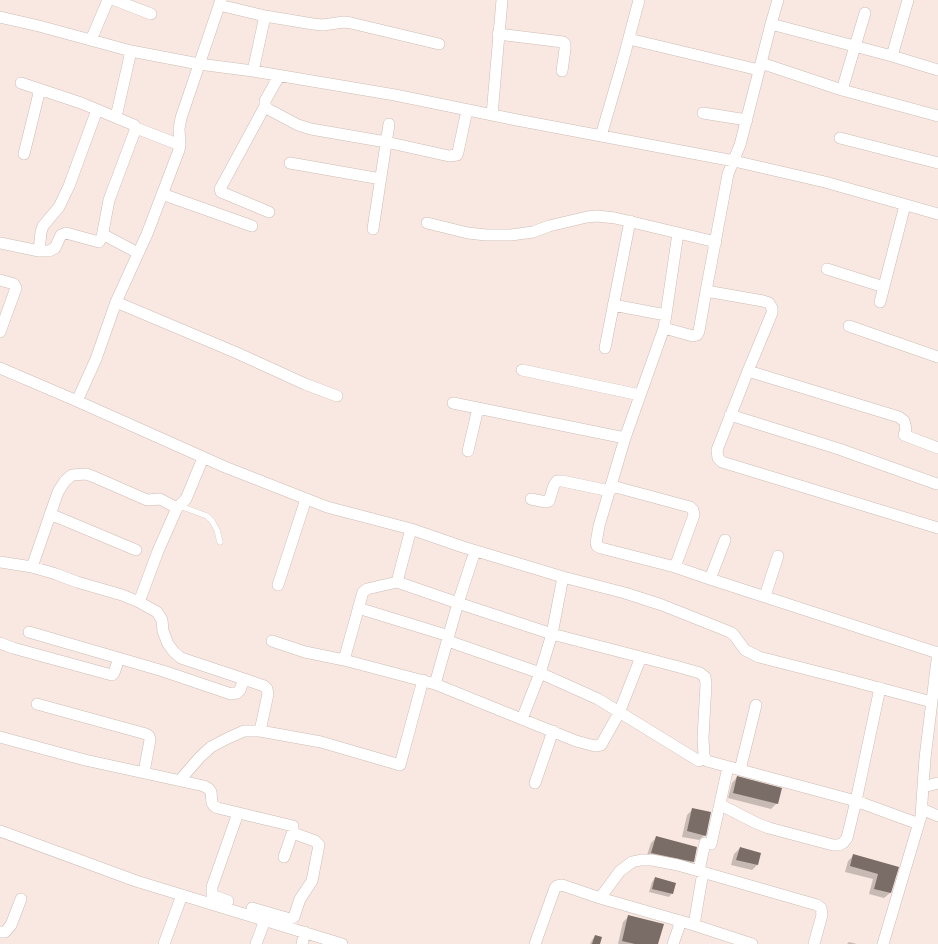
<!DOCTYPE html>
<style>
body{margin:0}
canvas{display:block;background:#f9e8e1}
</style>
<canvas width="938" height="944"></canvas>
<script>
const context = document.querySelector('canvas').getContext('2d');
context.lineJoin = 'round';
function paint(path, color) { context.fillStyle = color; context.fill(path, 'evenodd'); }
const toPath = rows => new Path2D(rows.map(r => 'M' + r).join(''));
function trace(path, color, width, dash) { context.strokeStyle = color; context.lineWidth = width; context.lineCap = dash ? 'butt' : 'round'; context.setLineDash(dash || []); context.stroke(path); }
paint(toPath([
 [737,777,777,803,771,809,728,798,732,783],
 [693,809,705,835,699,840,682,837,687,815],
 [656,838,693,862,687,867,646,858,651,843],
 [740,848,760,853,757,865,752,870,731,865,734,854],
 [853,856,897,867,890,893,884,898,869,894,873,879,845,872,848,861],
 [655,878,672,893,669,897,649,892,652,882],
 [629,916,657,944,618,944,623,922],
 [595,936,599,944,590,944,592,940],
 [849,942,857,944,847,944]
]), '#0003');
paint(toPath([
 [737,776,782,788,778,804,733,793],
 [692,808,711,812,706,836,687,831],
 [656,836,697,847,694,862,651,853],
 [740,847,761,853,758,865,736,860],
 [853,854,899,867,891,893,874,889,878,874,850,866],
 [655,877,676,883,673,894,652,889],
 [628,915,664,924,658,944,635,944,622,941],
 [595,935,602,937,600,944,592,944]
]), '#7a6c66');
const service = toPath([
 [180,506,207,516,212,521,217,530,220,542]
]);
const minor = toPath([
 [115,0,151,14],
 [778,0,771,24,740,145,728,174,706,291,699,331,697,335,693,336,664,328,625,438,599,526,596,543,597,546,601,548,675,567,710,579,938,653],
 [219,5,265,16,313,24,323,25,344,22,351,23,439,44],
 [0,17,39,26,131,51,199,64,253,71,395,95,517,120,734,161,825,182,938,214],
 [771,24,892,56,938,70],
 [498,34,563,42,565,44,565,49,562,71],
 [629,39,759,70],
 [91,40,108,0],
 [892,56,908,0],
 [761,63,842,90,865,13],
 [253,71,265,16],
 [279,76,265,101,265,106,268,109,298,125,311,129,386,142,449,156,457,155,458,152,467,110],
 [842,90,938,116],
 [265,106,220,189,221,192,269,212],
 [703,113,747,120],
 [492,115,502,0],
 [116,117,131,51],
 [136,128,180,145],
 [601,136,622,64,639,0],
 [840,138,938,163],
 [24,154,40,89],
 [290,163,381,179],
 [162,194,252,226],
 [427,223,468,233,486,235,511,235,533,232,549,226,587,217,597,216,615,218,716,242],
 [373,229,389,124],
 [102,237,106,236,138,253],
 [0,243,39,251,49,251,55,248,61,235,66,233,99,242,102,237,109,200,136,128,134,125,81,103,21,83],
 [39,251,41,232,43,226,59,207,69,186,97,110],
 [827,269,884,287],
 [0,280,14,284,16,288,0,332],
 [706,291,763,301,769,303,772,308,772,313,748,371,717,450,718,458,722,462,938,528],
 [116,302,237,353,305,384,337,396],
 [880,302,905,205],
 [613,305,666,315],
 [849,326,938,357],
 [664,328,678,233],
 [605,348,630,221],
 [0,368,77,401,96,359,116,302,147,234,179,150,180,145,179,129,181,118,221,0],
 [522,370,640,395],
 [748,371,899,417,904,421,906,429,904,435,938,448],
 [77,401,225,467,327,507,411,529,463,547,563,577,552,634,679,667,700,673,705,677,706,684,703,738,704,756,707,761,856,801,847,838,843,843,839,845,833,845,769,828,756,823,721,805],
 [453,403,625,438],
 [730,415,839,449,937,484],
 [468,451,478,408],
 [612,486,690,507,693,510,694,515,675,567],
 [531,499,546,502,549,501,554,485,557,481,562,481,610,491],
 [50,514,136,550],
 [411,529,397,582,367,589,363,592,344,660,435,684,458,603,475,551],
 [0,562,32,567,56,574,77,582,122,595,139,602,157,612,162,620,163,631,168,644,174,652,181,658,244,679,264,686,267,689,268,694,260,731],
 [32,567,58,492,65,481,72,475,86,474,92,476,147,500,160,499,177,508],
 [563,577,625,593,662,605,730,632,734,635,745,650,759,657,849,680,932,702],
 [710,579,725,540],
 [397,582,458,603,552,634,540,673,522,719],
 [278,585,306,499],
 [765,596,778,556],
 [139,602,158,551,177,508,186,499,203,458],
 [358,608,449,636],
 [29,632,163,671,231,694,237,693,240,690,244,679],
 [272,641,305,652,344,660],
 [448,641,540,673,598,699,699,761],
 [0,643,13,648,108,674,112,675,114,673,119,658],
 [435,684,576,741,595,746,601,745,619,713,641,657],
 [880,688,856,801,919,824],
 [37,704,146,734,149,736,150,740,144,772],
 [0,737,85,760,204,786,209,789,211,792,212,803,214,806,218,808,293,826,293,831,284,857],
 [740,770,756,705],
 [180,780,200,757,211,747,228,738,244,731,260,731,321,742,400,765,423,680],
 [535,783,553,731],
 [923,787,938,783],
 [922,809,938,816],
 [0,831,136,881,342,944],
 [711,844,728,767],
 [600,898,620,871,632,862,641,860,652,860,678,865,817,905,821,908,822,915,814,944],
 [228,901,212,895,212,887,238,813],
 [252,908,290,919,294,917,300,899,312,881,319,845,315,841,293,833],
 [694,925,703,872,699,870,705,843],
 [0,932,5,932,11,925,21,899],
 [164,944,182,895],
 [256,944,265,920],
 [302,944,305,932],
 [535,944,555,888,557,886,562,885,600,898,694,925,752,944],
 [673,944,681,921],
 [883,944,921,816,925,758,938,652]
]);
trace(service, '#ccbcb5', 6);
trace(minor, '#ccbcb5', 12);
trace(service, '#fff', 5.5);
trace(minor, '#fff', 11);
</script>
